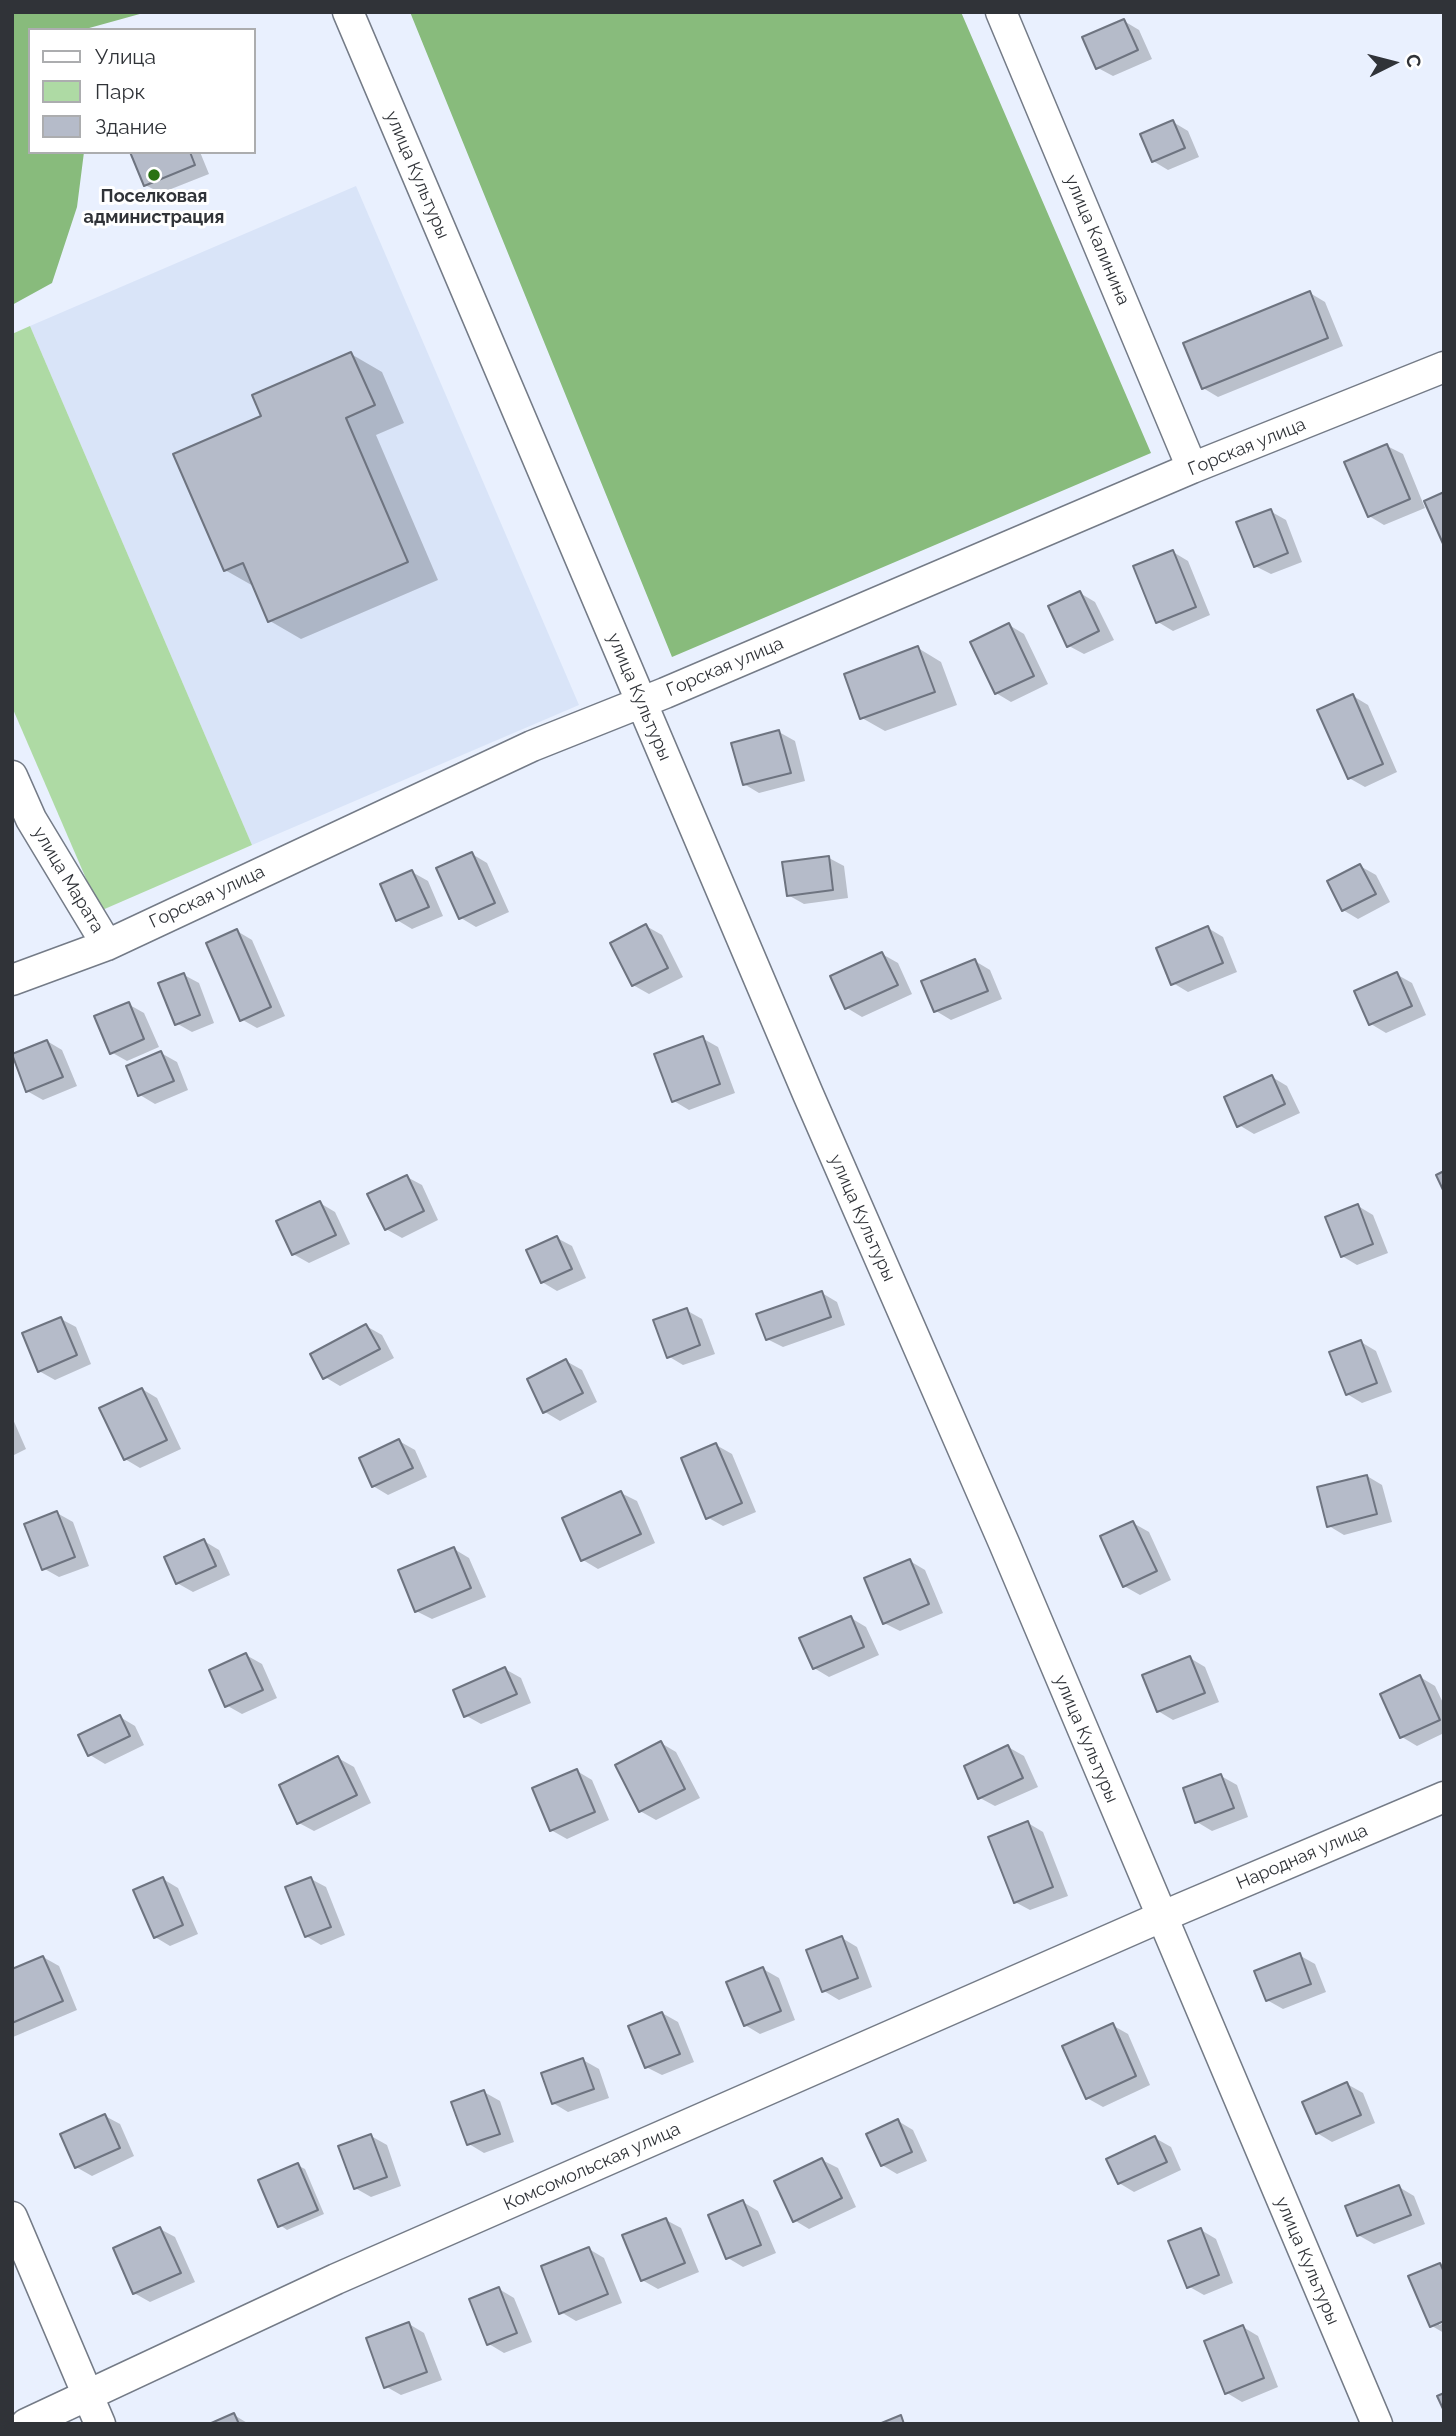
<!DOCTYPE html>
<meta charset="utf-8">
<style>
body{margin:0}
#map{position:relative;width:1456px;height:2436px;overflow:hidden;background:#e9f0fe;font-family:Raleway,sans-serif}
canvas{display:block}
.frame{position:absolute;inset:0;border:14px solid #303338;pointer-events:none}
.legend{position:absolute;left:28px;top:28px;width:228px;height:126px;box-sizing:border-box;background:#fff;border:2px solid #acadaf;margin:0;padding:9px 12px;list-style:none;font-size:21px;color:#303338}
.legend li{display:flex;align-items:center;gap:14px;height:35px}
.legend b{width:35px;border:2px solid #acadaf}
.north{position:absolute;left:1358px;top:28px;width:70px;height:70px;-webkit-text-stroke:5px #fff;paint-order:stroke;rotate:84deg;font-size:19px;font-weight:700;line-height:28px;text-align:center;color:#303338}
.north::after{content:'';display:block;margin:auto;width:24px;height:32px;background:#303338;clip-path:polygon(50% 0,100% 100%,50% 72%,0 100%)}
</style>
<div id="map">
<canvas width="1456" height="2436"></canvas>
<div class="frame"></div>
<ul class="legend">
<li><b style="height:9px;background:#fff"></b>Улица</li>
<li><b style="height:19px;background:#aedaa4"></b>Парк</li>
<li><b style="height:19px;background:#b5bbc9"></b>Здание</li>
</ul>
<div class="north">С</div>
</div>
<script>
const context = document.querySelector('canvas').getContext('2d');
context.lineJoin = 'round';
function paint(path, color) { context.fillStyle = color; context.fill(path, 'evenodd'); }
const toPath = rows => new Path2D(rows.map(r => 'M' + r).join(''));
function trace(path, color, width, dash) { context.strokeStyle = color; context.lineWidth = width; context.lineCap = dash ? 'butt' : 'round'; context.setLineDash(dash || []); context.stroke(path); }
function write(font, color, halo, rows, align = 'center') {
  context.font = font + ' Raleway,sans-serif'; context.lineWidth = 6; context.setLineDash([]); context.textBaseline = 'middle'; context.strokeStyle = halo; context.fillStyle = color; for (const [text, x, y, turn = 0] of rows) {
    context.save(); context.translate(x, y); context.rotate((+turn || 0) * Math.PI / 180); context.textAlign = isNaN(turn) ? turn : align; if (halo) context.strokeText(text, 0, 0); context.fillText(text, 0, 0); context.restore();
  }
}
paint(toPath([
 [356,186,579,705,252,845,30,326]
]), '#d9e4f8');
paint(toPath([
 [30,326,252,845,100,911,12,707,12,334]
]), '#aedaa4');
paint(toPath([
 [12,12,147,12,82,30,30,30,30,152,84,152,77,207,52,283,12,305],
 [410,12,961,12,1151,453,672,657]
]), '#88bb7c');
paint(toPath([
 [1124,21,1139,30,1152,59,1113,76,1098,68],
 [1173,122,1188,131,1199,157,1168,170,1153,161],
 [132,152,200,152,209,174,161,193,145,185],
 [1310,293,1325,302,1343,346,1218,397,1203,388],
 [351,354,382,372,404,423,376,435,438,580,301,639,270,621,255,587,225,570,264,417],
 [1387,446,1403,454,1425,508,1384,525,1369,516],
 [1270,511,1286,520,1302,562,1271,574,1255,566],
 [1173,552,1188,561,1210,615,1173,631,1158,622],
 [1080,593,1095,602,1114,640,1084,654,1069,646],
 [1009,625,1024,634,1048,684,1011,702,996,693],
 [918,648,941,662,957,705,885,731,862,718],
 [1353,696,1368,705,1397,772,1365,787,1349,778],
 [779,732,795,741,805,781,759,793,744,784],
 [472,854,487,863,509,912,476,927,461,918],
 [829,858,844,866,848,898,804,904,788,895],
 [1360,866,1376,875,1390,902,1358,919,1343,910],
 [412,872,428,881,443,916,412,929,397,920],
 [646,926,662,935,683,977,649,994,633,985],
 [1208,928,1223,937,1237,972,1188,992,1173,983],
 [237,931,252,940,285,1016,257,1028,241,1019],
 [882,954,898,963,912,994,862,1017,847,1008],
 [975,961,990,970,1002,999,951,1020,936,1011],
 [1396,974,1412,983,1426,1015,1386,1033,1371,1024],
 [184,975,199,983,214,1023,192,1032,176,1023],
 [128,1004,144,1013,159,1047,127,1061,111,1052],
 [702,1038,718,1047,735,1093,689,1110,674,1101],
 [47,1041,62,1050,77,1086,43,1100,27,1091],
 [161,1053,177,1062,188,1090,155,1104,140,1095],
 [1272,1077,1287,1086,1300,1113,1254,1134,1239,1125],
 [407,1177,422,1185,438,1220,402,1238,386,1229],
 [320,1203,335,1212,350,1244,309,1263,293,1254],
 [1358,1206,1373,1215,1388,1253,1357,1265,1342,1256],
 [557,1238,572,1246,586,1278,557,1291,542,1282],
 [822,1293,837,1302,845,1325,783,1347,767,1339],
 [686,1310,702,1319,715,1354,683,1365,668,1356],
 [61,1319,76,1327,91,1364,55,1380,39,1371],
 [366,1326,382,1335,394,1358,340,1386,325,1377],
 [1361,1342,1376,1351,1392,1392,1362,1403,1347,1394],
 [566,1361,582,1370,597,1402,560,1421,545,1412],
 [142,1389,157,1398,181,1449,140,1468,125,1459],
 [12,1417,26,1449,12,1456],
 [399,1441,415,1450,427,1477,388,1495,373,1486],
 [716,1445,732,1454,756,1512,723,1526,707,1517],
 [1367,1476,1382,1485,1392,1522,1344,1535,1329,1526],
 [621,1493,637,1501,655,1543,598,1569,583,1560],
 [57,1513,73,1522,89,1566,59,1577,43,1568],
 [1133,1523,1149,1532,1171,1580,1140,1595,1124,1586],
 [204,1541,219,1550,230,1575,193,1592,177,1583],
 [454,1549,469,1558,486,1597,432,1619,416,1611],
 [910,1561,925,1570,943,1613,900,1631,884,1623],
 [851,1618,866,1627,879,1655,829,1677,814,1668],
 [246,1655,262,1664,277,1698,242,1714,226,1705],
 [1190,1658,1205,1667,1219,1702,1173,1720,1158,1711],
 [505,1669,521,1678,531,1703,481,1724,465,1715],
 [1420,1677,1435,1686,1444,1705,1444,1733,1417,1746,1402,1737],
 [120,1717,135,1726,144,1745,105,1764,90,1755],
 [661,1743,676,1752,700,1798,656,1820,640,1811],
 [1008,1747,1024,1756,1038,1787,995,1806,980,1798],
 [338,1758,354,1767,371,1803,314,1831,299,1823],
 [577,1771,592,1780,609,1820,567,1839,551,1830],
 [1221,1776,1237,1785,1248,1817,1212,1831,1197,1822],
 [1028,1823,1043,1832,1068,1896,1030,1910,1015,1902],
 [163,1879,178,1888,198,1934,170,1946,155,1937],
 [311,1879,326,1887,345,1935,321,1945,306,1936],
 [842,1938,857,1947,872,1987,839,2000,824,1991],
 [1299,1955,1315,1964,1326,1992,1283,2009,1267,2000],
 [43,1957,59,1966,77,2010,13,2037,12,1970],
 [763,1969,779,1978,795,2020,760,2034,745,2025],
 [662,2013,678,2022,694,2062,662,2075,646,2067],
 [1112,2025,1128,2034,1150,2085,1103,2107,1087,2098],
 [583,2060,599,2069,609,2098,568,2112,553,2103],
 [1347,2084,1363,2093,1375,2123,1332,2142,1317,2133],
 [484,2092,500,2101,514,2142,484,2153,469,2144],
 [105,2116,120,2124,134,2156,92,2176,76,2167],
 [898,2121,913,2130,927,2161,897,2174,882,2165],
 [371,2136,387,2145,401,2186,371,2197,355,2188],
 [1155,2138,1171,2147,1181,2170,1134,2192,1119,2183],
 [822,2160,838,2168,856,2207,809,2229,794,2220],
 [297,2165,305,2169,324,2214,287,2230,280,2225],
 [1399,2187,1414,2196,1425,2224,1374,2244,1358,2235],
 [743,2202,758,2211,776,2253,743,2267,728,2258],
 [666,2220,681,2228,699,2272,658,2289,642,2280],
 [160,2229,175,2237,195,2282,150,2302,134,2293],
 [1201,2230,1216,2239,1233,2283,1204,2295,1188,2286],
 [589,2249,604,2258,622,2303,576,2321,561,2312],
 [1440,2265,1444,2267,1444,2320,1439,2321,1439,2325,1444,2323,1444,2333,1432,2326],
 [499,2289,514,2298,532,2342,504,2353,489,2344],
 [409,2324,424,2333,442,2380,401,2395,385,2386],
 [1243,2327,1258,2336,1278,2387,1242,2402,1227,2393],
 [234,2415,249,2424,214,2424]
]), '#0003');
const building = toPath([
 [1124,19,1138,50,1096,69,1082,37,1124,19],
 [1173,120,1185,148,1152,162,1140,134,1173,120],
 [130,152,190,152,195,165,144,186,130,152],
 [1310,291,1328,338,1202,389,1183,343,1310,291],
 [351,352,375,405,346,418,408,562,268,622,243,563,224,571,173,454,261,416,252,395,351,352],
 [1387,444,1410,499,1368,517,1344,462,1387,444],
 [1444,492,1444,546,1424,501,1444,492],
 [1271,509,1288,553,1254,567,1236,522,1271,509],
 [1173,550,1196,607,1156,623,1133,566,1173,550],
 [1080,591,1099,631,1067,647,1048,606,1080,591],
 [1009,623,1034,676,995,694,970,642,1009,623],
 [918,646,935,692,860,719,844,674,918,646],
 [1353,694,1383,764,1348,779,1317,710,1353,694],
 [779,730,791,773,743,785,731,743,779,730],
 [472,852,495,903,459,919,436,868,472,852],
 [829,856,833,890,787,896,782,862,829,856],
 [1360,864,1376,894,1342,911,1327,881,1360,864],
 [412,870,429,907,396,921,380,884,412,870],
 [646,924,668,968,632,986,610,943,646,924],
 [1208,926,1223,963,1171,985,1156,948,1208,926],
 [237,929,271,1007,240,1021,206,943,237,929],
 [882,952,898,985,845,1009,830,976,882,952],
 [975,959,988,991,934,1012,921,981,975,959],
 [1397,972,1412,1006,1369,1025,1354,991,1397,972],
 [184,973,200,1015,175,1025,158,983,184,973],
 [129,1002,144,1039,110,1054,94,1016,129,1002],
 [703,1036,720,1084,672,1102,654,1054,703,1036],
 [47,1040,63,1077,26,1092,12,1054,47,1040],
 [161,1051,174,1081,138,1096,126,1066,161,1051],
 [1272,1075,1285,1104,1237,1127,1224,1097,1272,1075],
 [1444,1171,1444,1192,1436,1175,1444,1171],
 [407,1175,424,1211,385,1230,367,1194,407,1175],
 [320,1201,336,1235,292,1255,276,1221,320,1201],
 [1358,1204,1373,1244,1341,1257,1325,1217,1358,1204],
 [557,1236,572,1269,541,1283,526,1250,557,1236],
 [822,1291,831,1317,766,1340,756,1314,822,1291],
 [687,1308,700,1345,667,1358,653,1320,687,1308],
 [61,1317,77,1355,38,1372,22,1333,61,1317],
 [366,1324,380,1349,323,1379,310,1354,366,1324],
 [1361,1340,1377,1383,1346,1395,1329,1352,1361,1340],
 [566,1359,583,1393,543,1413,527,1379,566,1359],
 [142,1388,167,1440,124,1460,99,1408,142,1388],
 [399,1439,413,1468,372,1487,359,1458,399,1439],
 [716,1443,742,1503,706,1519,681,1458,716,1443],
 [1367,1475,1377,1514,1327,1527,1317,1487,1367,1475],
 [621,1491,641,1534,581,1561,562,1518,621,1491],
 [57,1511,75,1557,42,1570,24,1524,57,1511],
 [1133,1521,1157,1571,1123,1587,1100,1536,1133,1521],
 [204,1539,216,1566,176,1584,164,1557,204,1539],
 [454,1547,471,1588,415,1612,398,1570,454,1547],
 [910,1559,929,1604,883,1624,864,1578,910,1559],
 [851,1616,864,1647,813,1669,799,1638,851,1616],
 [246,1653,263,1690,225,1707,209,1670,246,1653],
 [1190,1656,1205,1693,1157,1712,1142,1675,1190,1656],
 [505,1667,517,1694,464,1717,453,1690,505,1667],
 [1420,1675,1440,1720,1400,1738,1380,1694,1420,1675],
 [120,1715,130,1736,88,1756,78,1735,120,1715],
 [661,1741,685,1789,639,1812,615,1765,661,1741],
 [1008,1745,1023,1778,978,1799,964,1766,1008,1745],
 [338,1756,357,1795,297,1824,279,1785,338,1756],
 [577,1769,595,1812,550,1831,532,1788,577,1769],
 [1221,1774,1234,1808,1195,1823,1183,1788,1221,1774],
 [1028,1821,1053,1887,1014,1903,988,1837,1028,1821],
 [163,1877,183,1925,154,1938,133,1890,163,1877],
 [311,1877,331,1927,305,1937,285,1887,311,1877],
 [842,1936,858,1978,822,1992,806,1950,842,1936],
 [1300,1953,1311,1984,1266,2001,1254,1971,1300,1953],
 [43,1956,63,2001,12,2023,12,1969,43,1956],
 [763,1967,781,2011,744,2026,726,1982,763,1967],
 [662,2012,680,2054,645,2068,628,2026,662,2012],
 [1113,2023,1136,2076,1086,2099,1062,2046,1113,2023],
 [583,2058,594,2089,552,2104,541,2073,583,2058],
 [1347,2082,1361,2115,1316,2134,1302,2102,1347,2082],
 [484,2090,500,2134,467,2145,451,2102,484,2090],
 [105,2114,120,2148,75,2168,60,2134,105,2114],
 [898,2119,912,2152,881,2166,866,2134,898,2119],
 [371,2134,387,2177,354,2189,338,2146,371,2134],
 [1155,2136,1167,2162,1118,2184,1106,2159,1155,2136],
 [822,2158,842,2198,793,2222,774,2181,822,2158],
 [298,2163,318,2210,278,2227,258,2180,298,2163],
 [1399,2185,1411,2215,1357,2236,1345,2206,1399,2185],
 [743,2200,761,2245,726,2259,708,2215,743,2200],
 [666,2218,685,2263,641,2281,622,2235,666,2218],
 [160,2227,181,2273,133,2294,113,2248,160,2227],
 [1201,2228,1219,2275,1187,2288,1168,2241,1201,2228],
 [589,2247,608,2294,559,2314,541,2266,589,2247],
 [1440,2263,1444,2272,1444,2321,1430,2327,1408,2276,1440,2263],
 [499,2287,517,2333,487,2345,469,2299,499,2287],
 [409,2322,427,2372,384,2388,366,2338,409,2322],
 [1243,2325,1264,2378,1225,2394,1204,2341,1243,2325],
 [1444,2393,1444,2411,1437,2396,1444,2393],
 [234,2413,239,2424,209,2424,234,2413],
 [901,2415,904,2424,879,2424,901,2415]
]);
paint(building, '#b5bbc9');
trace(building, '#6e7480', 2);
const minor = toPath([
 [348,12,808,1094,1004,1543,1377,2424],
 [1001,12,1192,468],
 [12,776,31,819,107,945],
 [12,980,107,945,532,746,665,693,1192,468,1444,367],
 [12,2217,100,2424],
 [26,2424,336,2279,1161,1917,1444,1797]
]);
trace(minor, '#747b87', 33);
trace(minor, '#fff', 30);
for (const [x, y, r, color] of [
 [154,175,7,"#2a7214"]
]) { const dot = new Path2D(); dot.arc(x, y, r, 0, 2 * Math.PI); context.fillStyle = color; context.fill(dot); trace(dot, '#fff', 2.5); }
write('18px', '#303338', '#fff', [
 ["улица Культуры",417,175,67],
 ["улица Калинина",1097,240,67],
 ["Горская улица",1247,447,-22],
 ["Горская улица",725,667,-23],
 ["улица Культуры",639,697,67],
 ["улица Марата",68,880,59],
 ["Горская улица",207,897,-25],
 ["улица Культуры",862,1218,66],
 ["улица Культуры",1086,1739,67],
 ["Народная улица",1302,1857,-23],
 ["Комсомольская улица",592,2167,-24],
 ["улица Культуры",1307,2261,67]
]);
write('bold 18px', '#303338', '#fff', [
 ["Поселковая",154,197],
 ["администрация",154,218]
]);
</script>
